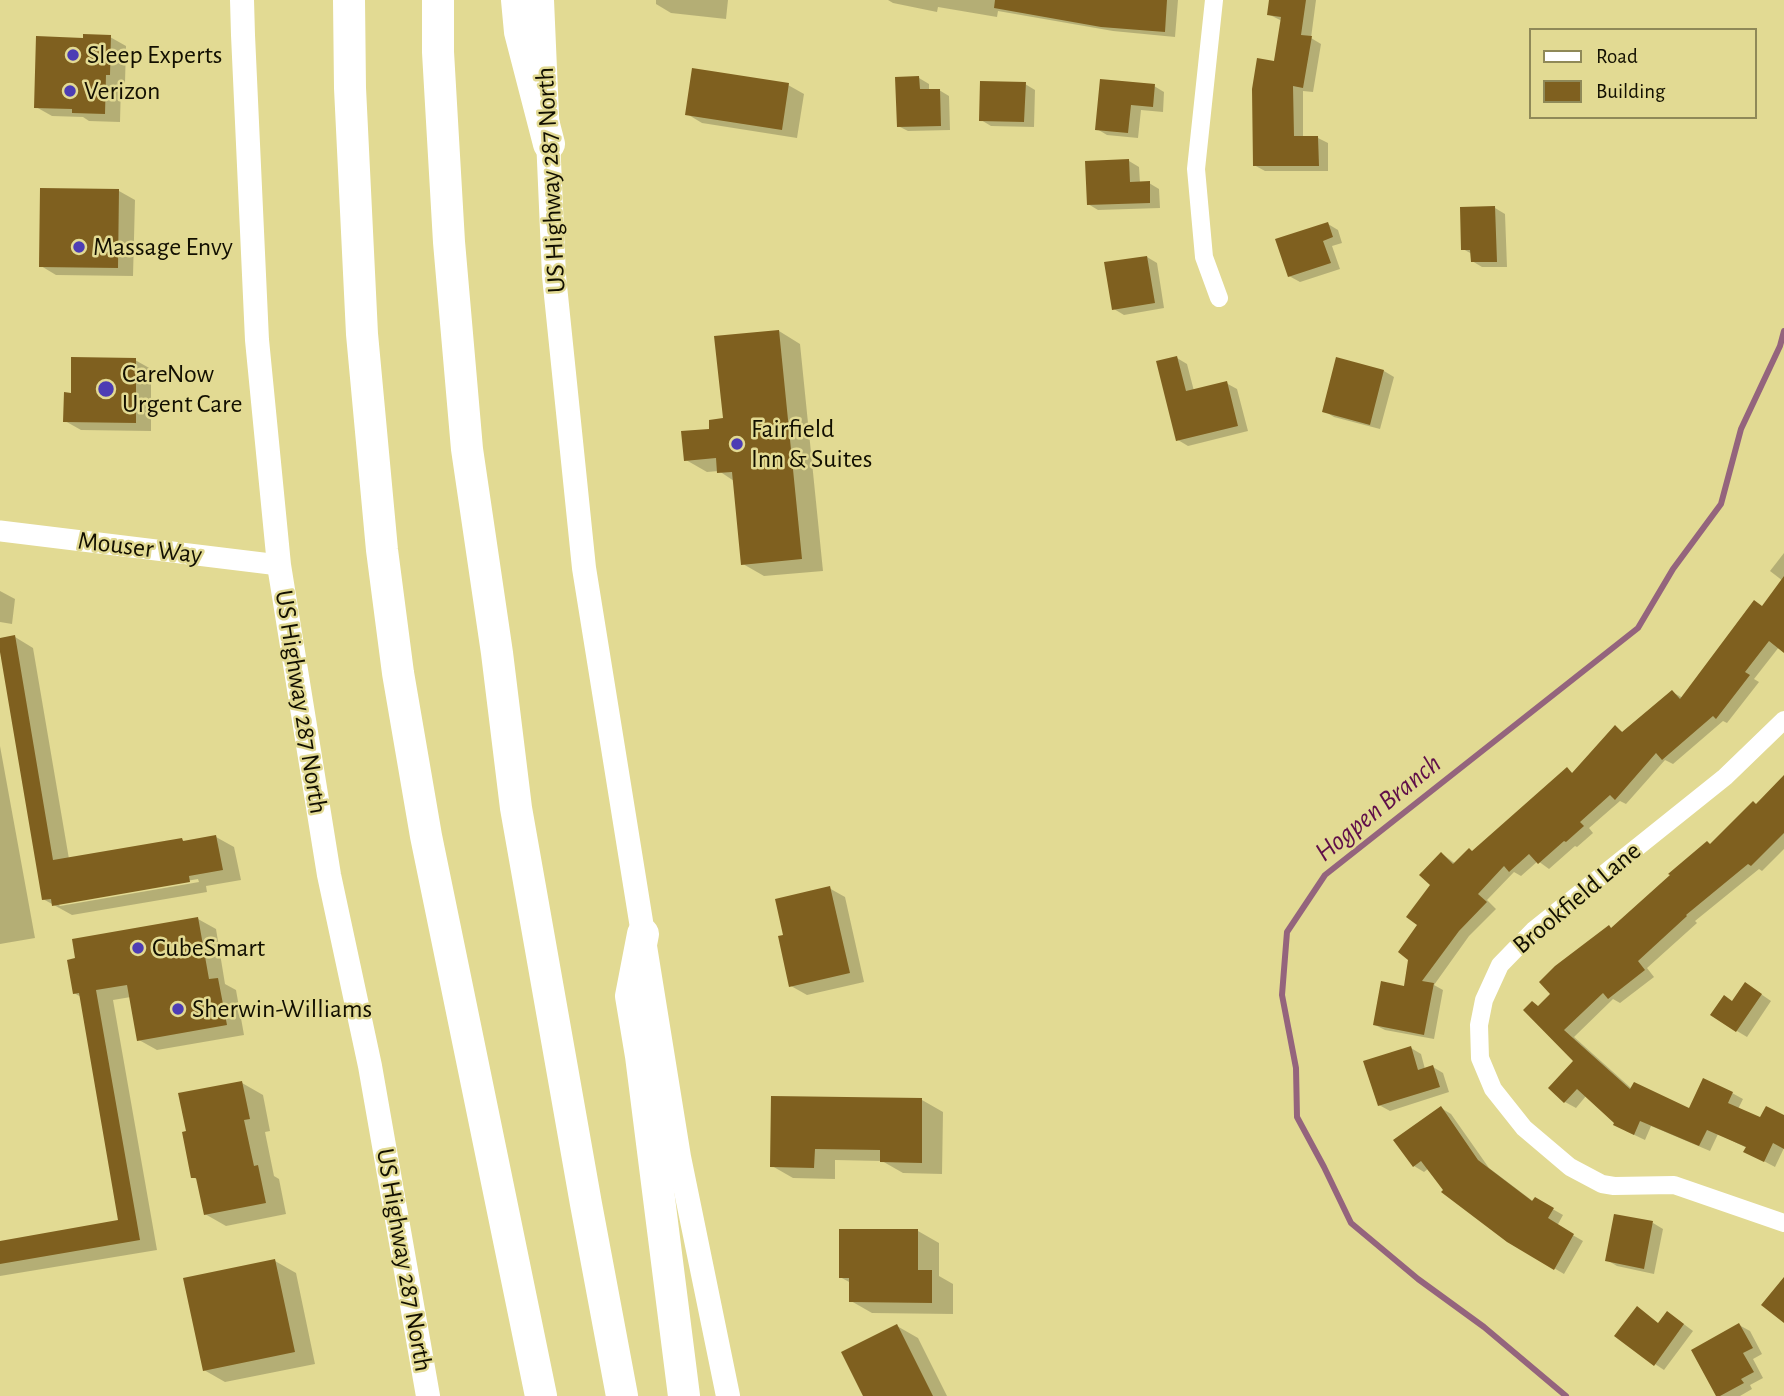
<!DOCTYPE html>
<style>
body{margin:0}
#map{position:relative;width:1784px;height:1396px;overflow:hidden;background:#e2da93;font-family:"Alegreya Sans",sans-serif}
canvas{display:block}
.legend{position:absolute;left:1529px;top:28px;width:228px;height:91px;box-sizing:border-box;background:#e2da93;border:2px solid #8f8958;margin:0;padding:9px 12px;list-style:none;font-size:21px;color:#120f00}
.legend li{display:flex;align-items:center;gap:14px;height:35px}
.legend b{width:35px;border:2px solid #8f8958}
</style>
<div id="map">
<canvas width="1784" height="1396"></canvas>
<ul class="legend">
<li><b style="height:9px;background:#fff"></b>Road</li>
<li><b style="height:19px;background:#7f601f"></b>Building</li>
</ul>
</div>
<script>
const context = document.querySelector('canvas').getContext('2d');
context.lineJoin = 'round';
function paint(path, color) { context.fillStyle = color; context.fill(path, 'evenodd'); }
const toPath = rows => new Path2D(rows.map(r => 'M' + r).join(''));
function trace(path, color, width, dash) { context.strokeStyle = color; context.lineWidth = width; context.lineCap = dash ? 'butt' : 'round'; context.setLineDash(dash || []); context.stroke(path); }
function write(font, color, halo, rows, align = 'center') {
  context.font = font + ' "Alegreya Sans",sans-serif'; context.lineWidth = 5; context.setLineDash([]); context.textBaseline = 'middle'; context.strokeStyle = halo; context.fillStyle = color; for (const [text, x, y, turn = 0] of rows) {
    context.save(); context.translate(x, y); context.rotate((+turn || 0) * Math.PI / 180); context.textAlign = isNaN(turn) ? turn : align; if (halo) context.strokeText(text, 0, 0); context.fillText(text, 0, 0); context.restore();
  }
}
paint(toPath([
 [656,0,728,0,726,19,671,13,656,4],
 [888,0,1178,0,1175,37,1113,31,998,11,997,17,938,7,937,12,893,3],
 [1270,0,1316,0,1311,38,1321,44,1313,92,1303,91,1303,138,1318,138,1328,143,1328,171,1265,171,1254,165,1282,21,1268,14],
 [110,37,126,46,125,83,121,83,120,122,89,121,83,117,52,116,36,107,85,39],
 [919,78,929,84,929,91,939,90,949,96,950,130,908,131,898,126],
 [1025,84,1035,90,1034,127,991,126,981,120],
 [788,85,804,94,797,138,702,123,687,114],
 [1154,86,1164,92,1163,112,1141,110,1138,138,1107,135,1097,129],
 [1129,161,1139,167,1140,183,1149,183,1159,189,1160,208,1098,210,1088,204],
 [42,189,119,191,135,200,133,276,56,275,41,266],
 [1495,208,1505,214,1507,267,1482,267,1472,261,1472,254,1463,249],
 [1328,224,1338,230,1342,243,1332,246,1340,269,1300,282,1289,276],
 [1147,257,1157,263,1164,308,1124,315,1114,309],
 [779,331,800,344,823,571,764,576,743,564,734,481,719,471,707,472,686,460,711,430,725,420],
 [1177,358,1187,364,1194,391,1226,383,1237,389,1248,431,1188,446,1178,440],
 [1337,359,1384,371,1394,377,1380,429,1334,417,1324,411],
 [135,360,151,369,151,431,81,430,65,421,73,394],
 [1784,553,1784,650,1779,647,1754,679,1759,682,1727,723,1723,721,1673,764,1665,760,1626,804,1620,801,1589,828,1593,833,1577,847,1575,846,1549,869,1538,861,1521,876,1514,872,1487,900,1496,909,1469,936,1434,985,1443,990,1434,1039,1385,1030,1375,1025,1406,988,1420,925,1442,854,1456,864,1474,852,1567,770,1574,774,1615,727,1624,733,1672,692,1683,698,1764,608,1783,581,1770,571],
 [0,591,15,599,12,624,0,622],
 [15,637,33,648,69,859,182,840,186,842,216,837,234,847,241,880,206,886,207,892,72,915,43,899,0,640],
 [198,879,199,882,60,906,57,903],
 [0,746,35,938,0,944],
 [1784,778,1784,849,1762,871,1759,869,1695,921,1697,923,1647,968,1654,977,1620,1003,1613,999,1574,1037,1632,1089,1690,1110,1732,1093,1743,1099,1738,1109,1761,1120,1784,1117,1784,1148,1775,1167,1756,1157,1747,1148,1718,1134,1710,1151,1651,1126,1645,1140,1626,1131,1586,1096,1576,1108,1565,1102,1551,1088,1575,1061,1539,1007,1609,927,1613,929,1758,805],
 [829,888,845,897,864,982,807,995,791,986,785,936],
 [198,919,216,929,225,984,236,990,244,1035,157,1050,139,1040,131,997,113,1000,157,1250,0,1276,0,1242,120,1221,81,997,74,993],
 [1755,990,1771,1001,1747,1037,1737,1031,1733,1002],
 [1411,1048,1421,1054,1425,1069,1433,1067,1443,1073,1449,1092,1390,1111,1379,1105],
 [242,1083,263,1095,270,1131,265,1132,274,1176,279,1179,286,1214,226,1226,205,1214,198,1180,193,1177],
 [922,1100,943,1112,942,1174,903,1173,882,1161,835,1160,835,1179,793,1178,772,1166],
 [1441,1108,1451,1114,1489,1168,1534,1202,1535,1199,1563,1215,1557,1226,1583,1241,1564,1274,1508,1241,1445,1190,1429,1168,1424,1172,1414,1166],
 [1653,1223,1663,1229,1654,1274,1617,1266,1607,1260],
 [918,1231,939,1243,939,1276,953,1284,953,1314,872,1313,851,1301,851,1283,840,1277],
 [275,1261,296,1273,315,1364,225,1382,204,1370],
 [1637,1309,1659,1324,1677,1319,1693,1331,1664,1370,1655,1364],
 [1739,1325,1750,1331,1762,1354,1753,1359,1763,1378,1750,1385,1752,1389,1740,1396,1718,1396],
 [897,1326,918,1338,947,1396,865,1396]
]), '#0003');
trace(toPath([
 [1566,1396,1484,1327,1418,1279,1351,1223,1324,1167,1297,1117,1296,1068,1282,995,1287,932,1325,875,1638,628,1673,569,1721,504,1741,429,1780,346,1784,331]
]), '#94647d', 6);
paint(toPath([
 [995,0,1167,0,1165,32,1101,27,994,8],
 [1269,0,1306,0,1301,35,1312,36,1303,88,1293,86,1294,136,1318,136,1319,166,1253,166,1252,89,1257,58,1274,61,1281,17,1267,15],
 [83,34,111,35,110,75,106,75,105,114,72,113,72,109,34,108,36,36,83,38],
 [692,68,789,83,782,130,685,115],
 [919,76,920,89,940,89,941,126,897,127,895,77],
 [1100,79,1155,84,1153,107,1131,105,1128,133,1095,130],
 [980,81,1026,82,1024,122,979,121],
 [1129,159,1130,182,1150,181,1150,203,1087,205,1085,161],
 [40,188,119,189,118,268,39,267],
 [1495,206,1497,262,1471,262,1470,250,1461,250,1460,207],
 [1328,222,1333,237,1323,241,1331,263,1288,277,1275,239],
 [1147,256,1155,303,1112,310,1104,262],
 [779,330,802,559,741,565,732,472,717,473,716,458,684,461,681,431,709,429,709,420,723,418,714,336],
 [1177,356,1186,391,1227,381,1238,426,1176,441,1156,361],
 [71,357,136,358,136,423,63,422,64,392,71,393],
 [1336,357,1384,370,1370,425,1322,412],
 [1784,576,1784,653,1769,641,1745,672,1750,675,1716,719,1713,716,1662,760,1656,753,1615,800,1610,795,1580,822,1584,826,1566,842,1564,841,1538,864,1529,854,1509,872,1504,866,1478,894,1487,902,1459,931,1422,981,1434,983,1424,1035,1373,1025,1381,981,1404,986,1408,960,1398,952,1417,925,1406,917,1430,885,1419,875,1441,852,1453,864,1469,848,1472,851,1567,767,1572,773,1615,725,1622,732,1672,690,1680,699,1754,600,1762,606],
 [15,635,53,860,182,838,183,841,216,835,223,870,189,876,190,882,52,906,51,899,42,900,0,652,0,638],
 [1784,775,1784,833,1751,866,1748,864,1686,915,1687,916,1638,961,1645,970,1608,999,1603,993,1564,1030,1630,1089,1634,1082,1689,1108,1703,1078,1733,1092,1728,1103,1760,1117,1766,1106,1784,1115,1784,1149,1773,1143,1764,1162,1743,1152,1746,1147,1707,1130,1699,1146,1640,1121,1634,1135,1613,1125,1614,1123,1577,1089,1564,1103,1548,1088,1573,1061,1523,1010,1532,1001,1538,1006,1550,994,1539,982,1555,966,1609,925,1611,928,1670,875,1668,874,1707,841,1710,844,1753,801,1756,804],
 [830,886,850,973,789,987,778,936,783,935,775,899],
 [198,917,209,979,218,978,227,1025,137,1041,127,985,96,990,140,1240,0,1264,0,1241,118,1220,79,993,73,994,67,960,75,958,72,939],
 [1745,982,1762,994,1736,1032,1710,1015,1724,995,1732,1001],
 [1411,1046,1418,1070,1433,1065,1440,1087,1378,1106,1363,1061],
 [242,1081,250,1119,244,1120,254,1166,258,1165,266,1203,204,1215,196,1178,191,1178,182,1132,186,1131,178,1093],
 [771,1096,922,1098,922,1163,880,1162,880,1150,815,1149,814,1168,770,1167],
 [1441,1106,1478,1160,1532,1201,1535,1197,1554,1208,1548,1218,1574,1234,1554,1270,1507,1242,1441,1192,1443,1190,1421,1161,1413,1167,1393,1140],
 [1614,1214,1653,1221,1644,1269,1605,1261],
 [839,1229,918,1229,918,1270,932,1270,932,1303,849,1302,849,1278,839,1278],
 [275,1259,295,1352,203,1371,183,1278],
 [1784,1277,1784,1323,1761,1305],
 [1637,1306,1658,1323,1667,1311,1684,1324,1654,1366,1614,1336],
 [1739,1323,1753,1348,1743,1353,1754,1372,1741,1379,1744,1383,1720,1396,1716,1396,1691,1350],
 [897,1324,933,1396,863,1396,841,1352]
]), '#7f601f');
trace(toPath([
 [1214,0,1196,169,1204,257,1219,298],
 [1784,720,1725,777,1534,930,1500,965,1484,1000,1479,1025,1480,1058,1493,1089,1524,1128,1570,1167,1602,1184,1614,1186,1674,1185,1784,1223]
]), '#fff', 18);
trace(toPath([
 [0,531,279,565]
]), '#fff', 21);
trace(toPath([
 [242,0,243,35,257,340,279,565,329,875,370,1066,428,1396],
 [542,0,554,276,584,568,679,1157,728,1396]
]), '#fff', 24);
trace(toPath([
 [349,0,350,88,362,334,382,550,398,673,426,836,541,1396],
 [438,0,438,52,449,242,467,449,497,653,516,808,586,1204,622,1396],
 [517,0,520,32,549,144],
 [643,934,631,996,641,1056,684,1396]
]), '#fff', 32);
for (const [x, y, r, color] of [
 [73,55,7,"#4d3db4"],
 [70,91,7,"#4d3db4"],
 [79,247,7,"#4d3db4"],
 [106,389,9,"#4d3db4"],
 [737,444,7,"#4d3db4"],
 [138,948,7,"#4d3db4"],
 [178,1009,7,"#4d3db4"]
]) { const dot = new Path2D(); dot.arc(x, y, r, 0, 2 * Math.PI); context.fillStyle = color; context.fill(dot); trace(dot, '#e2da93', 2.5); }
write('26px', '#120f00', '#e2da93', [
 ["Sleep Experts",87,55],
 ["Verizon",84,91],
 ["Massage Envy",93,247],
 ["CareNow",122,374],
 ["Urgent Care",122,404],
 ["Fairfield",751,429],
 ["Inn & Suites",751,459],
 ["CubeSmart",152,948],
 ["Sherwin-Williams",192,1009]
], 'left');
write('26px', '#120f00', '#e2da93', [
 ["US Highway 287 North",551,180,-93],
 ["Mouser Way",140,548,7],
 ["US Highway 287 North",301,702,81],
 ["Brookfield Lane",1577,898,-40],
 ["US Highway 287 North",404,1260,80]
]);
write('italic 28px', '#600f49', '#e2da93', [
 ["Hogpen Branch",1378,808,-39]
]);
</script>
